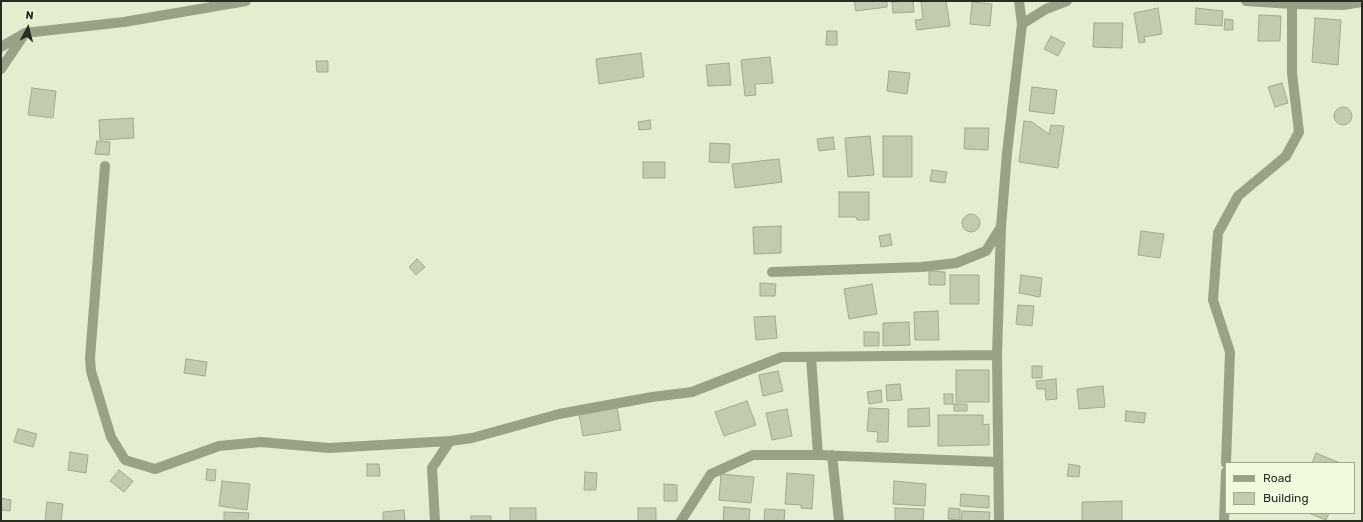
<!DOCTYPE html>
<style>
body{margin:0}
#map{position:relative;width:1363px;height:522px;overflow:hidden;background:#e3eed1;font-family:Rubik,sans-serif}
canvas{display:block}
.frame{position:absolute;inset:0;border:2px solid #282c21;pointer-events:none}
.legend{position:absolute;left:1225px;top:462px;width:130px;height:52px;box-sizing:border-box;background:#f0fbde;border:1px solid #a0a892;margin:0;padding:5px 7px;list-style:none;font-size:12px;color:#282c21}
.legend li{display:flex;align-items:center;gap:8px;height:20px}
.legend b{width:20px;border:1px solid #a0a892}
.north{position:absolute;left:8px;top:8px;width:40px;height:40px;-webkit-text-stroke:3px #f0fbde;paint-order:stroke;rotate:7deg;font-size:11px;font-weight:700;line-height:16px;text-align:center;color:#282c21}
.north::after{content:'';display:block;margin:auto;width:14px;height:18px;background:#282c21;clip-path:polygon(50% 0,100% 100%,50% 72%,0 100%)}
</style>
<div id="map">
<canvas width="1363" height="522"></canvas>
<div class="frame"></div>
<ul class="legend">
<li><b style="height:5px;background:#97a286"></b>Road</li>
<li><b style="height:11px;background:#c0cbaf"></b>Building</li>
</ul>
<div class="north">N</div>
</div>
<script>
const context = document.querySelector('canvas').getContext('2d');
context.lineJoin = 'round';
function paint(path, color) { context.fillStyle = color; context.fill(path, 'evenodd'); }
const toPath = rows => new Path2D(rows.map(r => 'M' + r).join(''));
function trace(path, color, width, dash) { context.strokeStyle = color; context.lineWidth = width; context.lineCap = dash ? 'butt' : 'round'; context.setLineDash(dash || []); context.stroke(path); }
const building = toPath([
 [854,1,887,1,887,7,856,11,854,1],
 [913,1,914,12,893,13,892,2,913,1],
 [932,1,946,1,950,26,917,30,915,20,923,19,921,2,932,1],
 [972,2,992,4,990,26,970,24,972,2],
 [1158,8,1162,34,1144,37,1145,42,1139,43,1134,13,1158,8],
 [1196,8,1223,11,1222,26,1195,24,1196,8],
 [1259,15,1281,16,1280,41,1258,41,1259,15],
 [1315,18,1341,20,1338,65,1312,62,1315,18],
 [1225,19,1233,20,1233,30,1224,30,1225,19],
 [1094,23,1123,23,1122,48,1093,47,1094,23],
 [827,31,837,31,837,45,826,45,827,31],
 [1051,36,1065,43,1058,56,1044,49,1051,36],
 [641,53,644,77,599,84,596,59,641,53],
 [770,57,773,83,755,84,756,95,745,96,741,60,770,57],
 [316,61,328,61,328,72,317,72,316,61],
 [729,63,731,85,708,86,706,65,729,63],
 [889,71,910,73,907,94,887,91,889,71],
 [1282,83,1288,103,1275,107,1268,87,1282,83],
 [1032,87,1057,90,1054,114,1029,111,1032,87],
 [32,88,56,91,53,118,28,115,32,88],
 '1334 116a9 9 0 1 1 18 0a9 9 0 1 1-18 0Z',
 [133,118,134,138,100,140,99,120,133,118],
 [650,120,651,129,639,130,638,122,650,120],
 [1024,121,1032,122,1049,134,1051,125,1064,126,1058,168,1019,162,1024,121],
 [965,128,989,128,988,150,964,149,965,128],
 [870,136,874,175,848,177,845,138,870,136],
 [883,136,912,136,912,177,883,177,883,136],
 [833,137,835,149,819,151,817,139,833,137],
 [97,141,110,142,109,155,95,154,97,141],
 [710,143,730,144,729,163,709,162,710,143],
 [779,159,782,182,735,188,732,164,779,159],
 [643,162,665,162,665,178,643,178,643,162],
 [932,170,947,172,945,183,930,181,932,170],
 [839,192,869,192,869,220,857,220,856,217,839,217,839,192],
 '962 223a9 9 0 1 1 18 0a9 9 0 1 1-18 0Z',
 [781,226,781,253,754,254,753,227,781,226],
 [1141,231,1164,234,1160,258,1138,255,1141,231],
 [890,234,892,245,881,247,879,236,890,234],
 [417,259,425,267,416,275,409,267,417,259],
 [929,271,945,272,945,285,929,285,929,271],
 [950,275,979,275,979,304,950,304,950,275],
 [1021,275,1042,278,1040,297,1019,293,1021,275],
 [760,283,776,284,775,296,760,296,760,283],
 [872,284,877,314,849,319,844,289,872,284],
 [1018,305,1034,306,1032,326,1016,324,1018,305],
 [938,311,939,340,915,340,914,312,938,311],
 [775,316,777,338,756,340,754,317,775,316],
 [909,322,910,345,883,346,883,323,909,322],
 [864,332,879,332,879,346,864,346,864,332],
 [186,359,207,362,205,376,184,373,186,359],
 [1032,366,1042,366,1042,378,1032,378,1032,366],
 [956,370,989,370,989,402,956,402,956,370],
 [778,371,783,391,763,396,759,375,778,371],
 [1056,379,1057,399,1046,400,1045,389,1037,389,1036,381,1056,379],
 [900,384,902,400,887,401,886,385,900,384],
 [1103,386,1105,407,1079,409,1077,389,1103,386],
 [881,390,882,402,869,404,867,392,881,390],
 [944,394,953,394,953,404,944,404,944,394],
 [747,401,756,425,724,436,715,412,747,401],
 [954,404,967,404,967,411,954,411,954,404],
 [617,407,621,430,583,436,579,414,617,407],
 [869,408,889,409,888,442,877,442,878,432,867,431,869,408],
 [929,408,930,426,908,427,908,409,929,408],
 [787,409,792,436,772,440,766,413,787,409],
 [1126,411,1146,413,1144,423,1125,421,1126,411],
 [938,415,983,415,983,425,989,424,989,445,938,446,938,415],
 [18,429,37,434,33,447,14,442,18,429],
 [70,452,88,455,86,473,68,470,70,452],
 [1316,453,1340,463,1312,463,1316,453],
 [367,464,379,464,380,476,367,476,367,464],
 [1069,464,1080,466,1079,477,1067,476,1069,464],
 [207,469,216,470,215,481,206,480,207,469],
 [119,470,133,481,124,492,110,481,119,470],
 [585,472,597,473,596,490,584,490,585,472],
 [787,473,814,475,812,509,801,508,801,505,785,504,787,473],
 [721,474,754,477,751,503,719,500,721,474],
 [222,481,250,484,247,510,219,506,222,481],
 [894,481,926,484,925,506,893,504,894,481],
 [664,484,677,485,677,501,664,501,664,484],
 [961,494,989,496,989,508,960,506,961,494],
 [1,498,11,500,10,511,1,510,1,498],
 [1122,501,1122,521,1082,521,1082,502,1122,501],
 [47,502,63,504,61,521,45,521,47,502],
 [724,507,750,509,749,521,723,521,724,507],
 [510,508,536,508,536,521,510,521,510,508],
 [638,508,656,508,656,521,638,521,638,508],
 [895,508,924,509,923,521,895,521,895,508],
 [949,508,960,509,960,520,948,519,949,508],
 [765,509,785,510,784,521,764,521,765,509],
 [404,510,405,521,383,521,383,512,404,510],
 [962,511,990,512,989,521,961,521,962,511],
 [224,512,249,513,248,521,224,521,224,512],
 [1308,513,1329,513,1326,520,1308,513],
 [471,516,491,516,491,521,471,521,471,516]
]);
paint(building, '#c0cbaf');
trace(building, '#9faa8f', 1);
trace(toPath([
 [1019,1,1022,24],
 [1246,1,1292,4,1343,5,1362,2],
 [1,47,25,33,124,22,246,1],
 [1,69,24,35],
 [105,166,90,358,91,371,111,437,125,460,155,469,219,446,261,442,329,448,450,441,472,438,559,414,652,397,692,392,782,357,997,355],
 [772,272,922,267,956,263,986,251,1001,227,1007,153,1022,24,1046,9,1067,1],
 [811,357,818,455],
 [832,455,839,521],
 [1226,463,1230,352,1213,300,1218,233,1238,196,1286,156,1299,132,1292,73,1292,4],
 [435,521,432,468,450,441],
 [681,521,711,474,753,455,818,455,997,462],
 [999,521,997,355,1001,227],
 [1224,521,1226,472]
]), '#97a286', 10);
</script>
